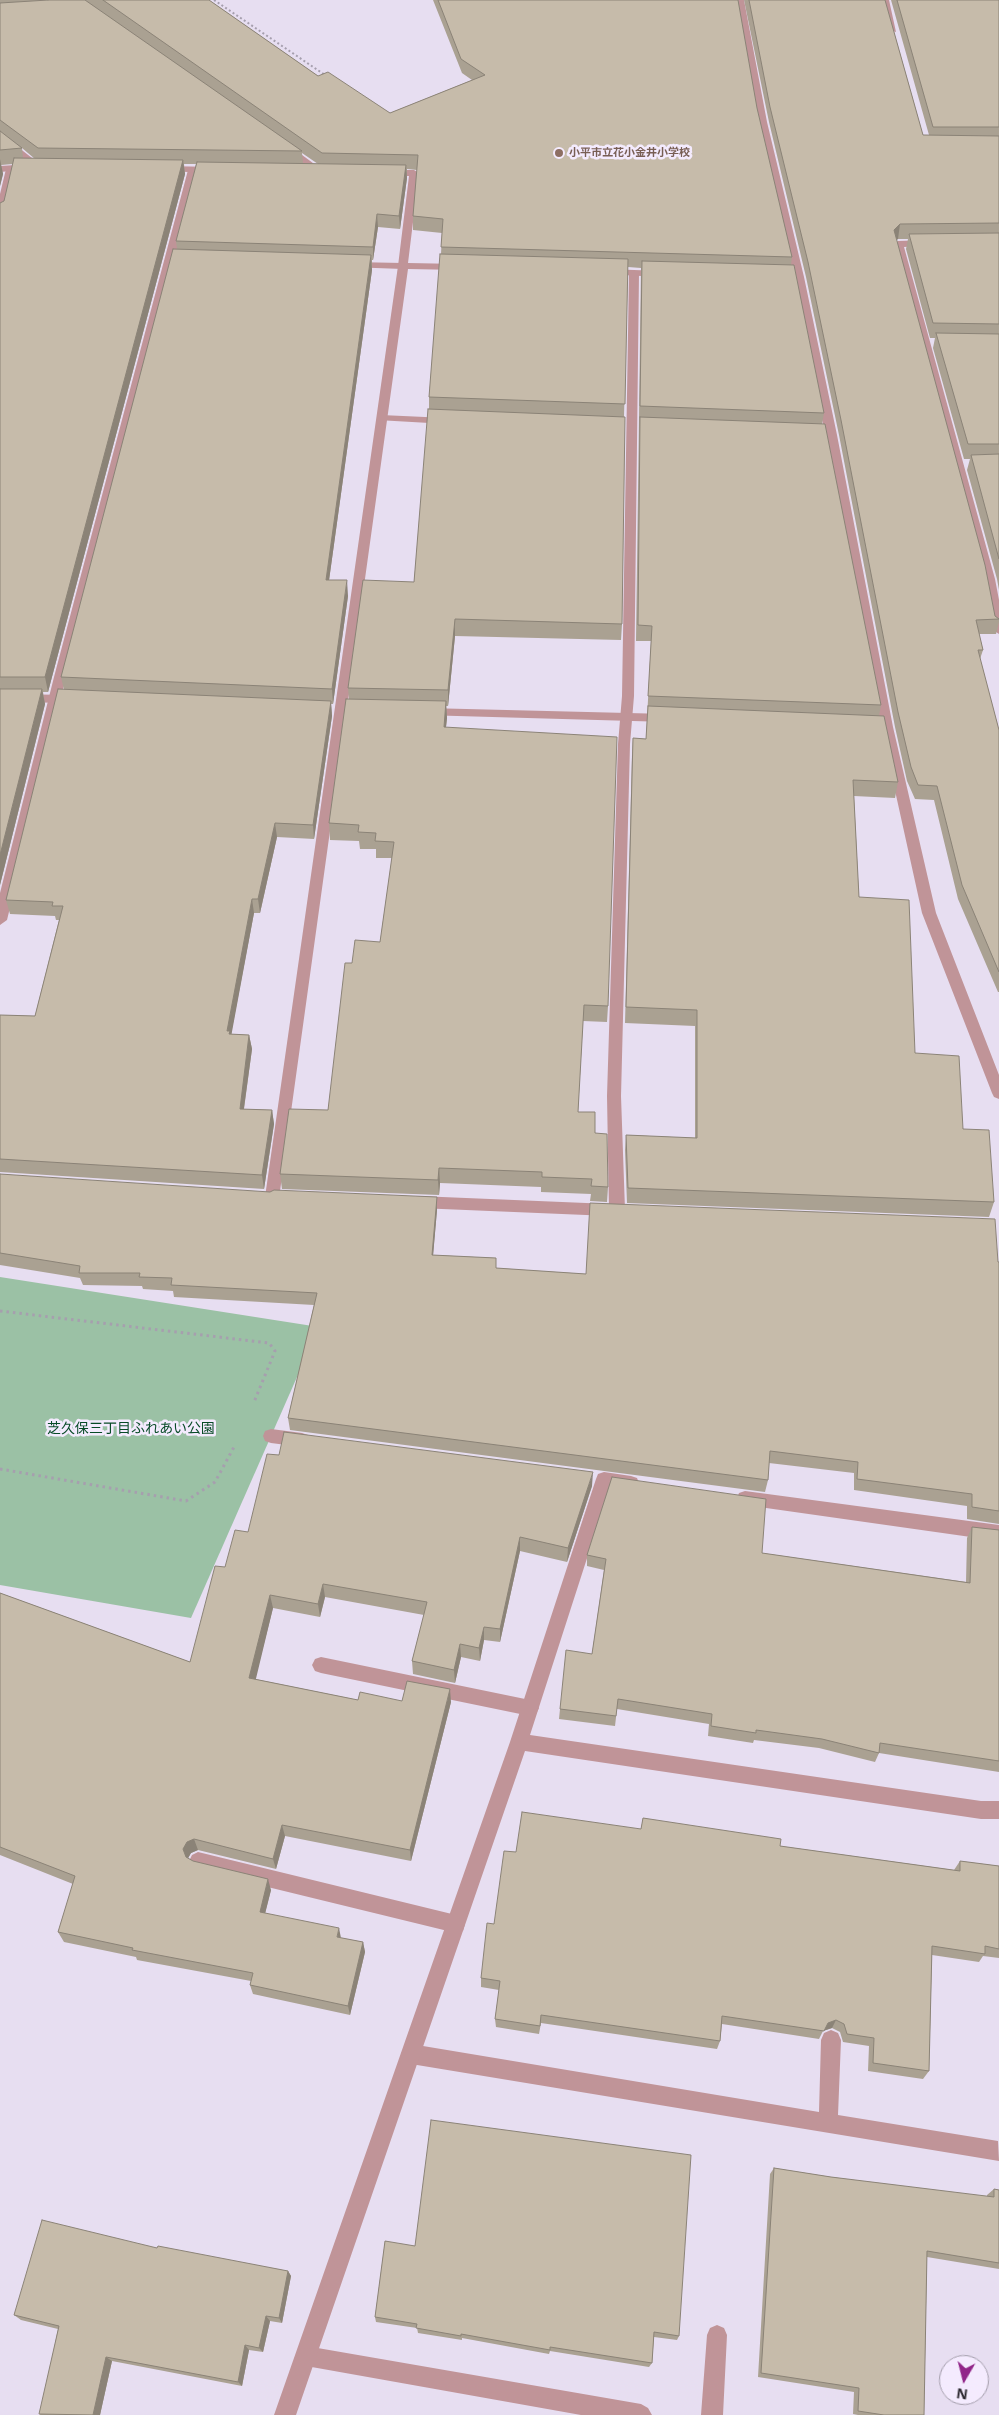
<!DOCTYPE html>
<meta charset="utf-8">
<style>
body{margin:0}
#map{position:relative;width:999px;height:2415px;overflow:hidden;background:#e7def1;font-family:"Noto Sans",sans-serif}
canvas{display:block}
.north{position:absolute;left:939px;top:2355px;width:50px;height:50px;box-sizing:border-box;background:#f4ebfe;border:1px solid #a39dab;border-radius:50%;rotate:188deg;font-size:14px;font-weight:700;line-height:20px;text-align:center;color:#2a272e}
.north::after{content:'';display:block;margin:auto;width:18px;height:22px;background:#912689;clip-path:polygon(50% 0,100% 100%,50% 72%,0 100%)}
</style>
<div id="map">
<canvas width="999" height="2415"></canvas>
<div class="north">N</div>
</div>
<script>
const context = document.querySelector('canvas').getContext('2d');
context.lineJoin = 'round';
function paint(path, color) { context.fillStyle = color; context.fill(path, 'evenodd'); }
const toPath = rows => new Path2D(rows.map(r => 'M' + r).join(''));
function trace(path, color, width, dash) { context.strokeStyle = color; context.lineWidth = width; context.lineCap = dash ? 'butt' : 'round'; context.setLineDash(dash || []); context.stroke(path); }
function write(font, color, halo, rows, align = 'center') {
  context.font = font + ' "Noto Sans","Noto Sans JP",sans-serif'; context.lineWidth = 5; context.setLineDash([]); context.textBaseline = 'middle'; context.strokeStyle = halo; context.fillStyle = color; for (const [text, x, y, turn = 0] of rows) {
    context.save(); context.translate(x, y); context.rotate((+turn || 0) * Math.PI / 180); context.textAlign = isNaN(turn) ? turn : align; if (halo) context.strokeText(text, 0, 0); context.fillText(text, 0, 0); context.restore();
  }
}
paint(toPath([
 [0,1277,319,1327,191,1618,0,1585]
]), '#9bc1a5');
trace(toPath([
 [214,0,325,75]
]), '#a69fae', 2, [2, 2.5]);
trace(toPath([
 [0,1311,269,1343,275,1351,254,1402],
 [0,1469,186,1501,215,1482,234,1447]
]), '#a69fae', 3, [2.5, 4]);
paint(toPath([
 [0,133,41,165,41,169,35,169,0,141,0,133],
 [11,166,16,169,5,215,0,218,0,194,6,169,11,166],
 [193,167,198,170,66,677,7,920,0,925,0,893,54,677,188,170,193,167],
 [352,262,403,263,408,266,403,269,348,267,347,265,352,262],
 [634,270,639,273,634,696,630,744,621,1096,625,1210,622,1214,617,1216,612,1214,609,1210,607,1096,618,744,622,696,629,273,634,270],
 [381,415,447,418,452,421,447,424,377,420,377,416,381,415],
 [271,1429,302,1433,308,1435,310,1440,308,1445,302,1447,271,1443,265,1441,263,1436,265,1431,271,1429],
 [321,1657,530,1700,536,1702,539,1708,536,1714,530,1716,321,1673,315,1671,312,1665,315,1659,321,1657],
 [198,1852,456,1915,463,1917,465,1924,463,1931,456,1933,198,1870,192,1867,189,1861,192,1855,198,1852],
 [831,2030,838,2033,841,2040,838,2115,998,2141,999,2161,411,2064,404,2061,401,2054,404,2047,411,2044,819,2112,821,2040,824,2033,831,2030],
 [717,2325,724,2328,727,2335,723,2415,701,2415,707,2335,710,2328,717,2325],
 [306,2346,641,2404,648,2408,652,2415,581,2415,306,2366,299,2363,296,2356,299,2349,306,2346]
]), '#c09498');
paint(toPath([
 [736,0,744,0,767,122,804,277,837,435,893,727,936,913,999,1075,999,1099,994,1097,992,1093,922,913,881,727,825,435,794,277,757,122,736,0],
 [881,0,889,0,896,32,889,30,881,0],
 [284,146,290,146,325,172,317,174,284,150,284,146],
 [31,164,34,165,34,169,0,172,0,166,31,164],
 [164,166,216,167,221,170,216,173,161,171,161,167,164,166],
 [414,170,419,173,408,263,460,264,465,267,460,270,408,269,280,1191,291,1193,293,1197,291,1201,286,1203,272,1203,267,1201,265,1197,398,266,409,176,386,176,381,173,386,170,414,170],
 [928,240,932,241,932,245,904,247,995,579,999,600,999,634,993,630,983,579,893,244,898,241,928,240],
 [608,269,660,271,665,274,660,277,604,274,603,272,608,269],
 [0,694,76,695,82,699,76,703,0,702,0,694],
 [426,708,668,714,674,718,668,722,422,715,420,712,422,709,426,708],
 [418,1196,610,1204,615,1206,618,1210,615,1214,610,1216,418,1208,413,1206,411,1202,413,1198,418,1196],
 [604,1472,631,1476,637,1478,639,1483,637,1488,631,1490,610,1487,530,1735,981,1801,999,1801,999,1819,981,1819,525,1751,296,2415,274,2415,510,1742,596,1479,598,1474,604,1472],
 [745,1491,999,1525,999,1541,745,1505,739,1503,737,1498,739,1493,745,1491]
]), '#c09498');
paint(toPath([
 [0,0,209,0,318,76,390,113,472,80,462,73,433,0,738,0,757,108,792,257,791,265,824,413,822,424,881,705,879,716,898,782,895,798,854,796,859,897,915,1053,963,1129,994,1202,989,1217,627,1203,625,1150,626,1135,695,1138,695,1026,625,1023,632,755,633,738,646,739,651,641,636,641,641,268,628,267,624,416,622,624,621,640,455,636,448,706,446,706,447,718,446,727,608,1006,607,1022,583,1021,578,1112,595,1133,608,1187,607,1202,590,1201,591,1194,541,1192,541,1187,440,1183,439,1195,282,1189,280,1174,328,1110,352,963,380,942,392,858,376,858,376,849,360,849,359,841,330,840,329,823,349,699,348,688,414,582,429,409,429,397,441,254,442,233,413,230,413,216,417,170,407,169,407,178,400,229,378,227,373,260,372,260,372,270,329,580,348,596,333,704,331,704,332,716,314,839,277,837,260,913,254,913,231,1034,249,1035,252,1049,244,1109,272,1110,274,1124,264,1189,0,1172,0,1015,35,1016,59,920,56,920,55,916,10,914,6,900,64,690,61,677,177,249,176,241,196,164,184,164,185,174,48,692,43,692,45,704,0,885,0,203,4,201,13,164,1,165,3,174,0,186],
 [22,148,35,159,23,158],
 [302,153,318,164,303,163],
 [744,0,885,0,923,135,929,135,891,0,999,0,999,590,997,579,967,470,970,459,964,459,933,348,935,338,930,338,906,249,908,239,898,239,896,240,995,616,999,619,999,622,996,634,979,634,983,650,980,659,999,730,999,992,998,992,958,899,934,800,915,799,907,781,895,727,839,435,806,277,769,122],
 [0,1174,437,1210,433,1255,496,1258,496,1268,586,1274,999,1262,999,1524,967,1519,967,1506,854,1490,854,1473,769,1463,768,1480,765,1492,290,1430,288,1418,314,1305,174,1297,173,1291,143,1289,142,1286,83,1285,80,1278,0,1265],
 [279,1455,592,1486,567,1562,520,1551,500,1642,484,1640,480,1661,461,1657,455,1683,413,1674,412,1661,424,1615,325,1597,320,1617,273,1608,255,1679,358,1700,451,1702,411,1861,285,1836,276,1869,198,1850,191,1853,188,1858,193,1861,271,1890,265,1913,341,1938,363,1942,365,1952,350,2015,253,1994,250,1985,251,1981,137,1960,136,1957,64,1942,58,1932,73,1884,0,1855,0,1593,190,1662,225,1567,248,1532],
 [972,1527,999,1530,999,1772,879,1753,875,1762,819,1748,754,1740,753,1743,708,1736,709,1724,617,1709,615,1726,559,1719,560,1709,592,1654,604,1570,587,1566,587,1555,762,1553,966,1582,967,1538],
 [643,1818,780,1846,954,1870,960,1861,999,1866,999,1958,983,1956,979,1962,932,1955,929,2071,923,2079,868,2071,869,2046,843,2042,840,2032,832,2028,823,2031,819,2039,722,2024,720,2041,717,2049,541,2023,539,2034,496,2027,495,2019,499,1990,481,1987,481,1978,494,1924,516,1852,641,1829],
 [774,2168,831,2177,987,2197,987,2195,994,2189,999,2190,999,2269,927,2257,924,2415,858,2415,853,2414,854,2392,758,2377,770,2174],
 [385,2241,679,2336,677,2340,654,2337,652,2363,649,2367,550,2351,549,2354,462,2338,462,2340,418,2333,417,2328,376,2322,375,2317],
 [157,2248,288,2271,291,2276,282,2323,270,2321,263,2352,249,2350,242,2386,112,2361,100,2415,40,2415,58,2329,21,2320,14,2315]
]), '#aaa192');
paint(toPath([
 [0,159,3,174,0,186],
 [183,160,185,174,48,692,45,677],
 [406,165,407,178,400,229,399,216],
 [377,214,378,227,373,260,373,247],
 [900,224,898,239,891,244,894,230],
 [371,255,372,270,327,595,326,580],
 [347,580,348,596,333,704,332,689],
 [455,619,455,636,448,706,448,690],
 [42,689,45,704,0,885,0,855],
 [331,701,332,716,314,839,313,825],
 [446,701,447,718,444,744,444,727],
 [275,823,277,837,260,913,258,899],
 [252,899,254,913,231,1037,227,1031],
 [249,1035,252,1049,242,1122,240,1109],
 [272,1110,274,1124,264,1189,262,1175],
 [439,1168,440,1183,439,1195,438,1180],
 [437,1197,437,1210,432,1268,432,1255],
 [593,1472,592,1486,567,1562,568,1548],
 [520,1537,520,1551,500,1642,500,1629],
 [323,1584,325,1597,320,1617,318,1604],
 [270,1595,273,1608,253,1691,249,1678],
 [484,1627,484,1640,480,1661,479,1648],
 [460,1644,461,1657,455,1683,454,1670],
 [450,1689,451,1702,411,1861,410,1850],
 [282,1825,285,1836,276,1869,273,1859],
 [194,1839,198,1850,191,1853,187,1860,183,1849,187,1842],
 [268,1879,271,1890,263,1922,260,1912],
 [339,1928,341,1938,337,1937],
 [363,1942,365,1952,350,2015,348,2006],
 [836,2020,832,2028,823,2031,828,2023],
 [288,2271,291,2276,282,2323,279,2318],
 [266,2316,270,2321,263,2352,259,2348],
 [245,2345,249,2350,242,2386,238,2382],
 [106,2357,112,2361,100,2415,93,2415]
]), '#8b8377');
const building = toPath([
 [48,0,85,0,302,151,38,148,0,120,0,3,48,0],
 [103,0,209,0,318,76,328,72,390,113,485,75,461,59,438,0,738,0,757,108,792,257,441,247,443,219,413,216,418,155,322,153,103,0],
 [749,0,885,0,923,135,999,136,999,223,900,224,894,230,985,565,995,616,999,619,976,620,983,650,978,650,999,730,999,972,962,885,937,786,918,785,911,767,898,712,841,420,808,262,770,107,749,0],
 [897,0,999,0,999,127,933,127,897,0],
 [0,131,22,148,0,150,0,131],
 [14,158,183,160,45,677,0,677,0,203,4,201,14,158],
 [197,162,406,165,399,216,377,214,373,247,176,241,197,162],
 [999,233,999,324,933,323,909,234,999,233],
 [173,249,371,255,326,580,347,580,332,689,61,677,173,249],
 [440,254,628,259,625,404,429,397,440,254],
 [642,261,794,265,824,413,640,406,642,261],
 [936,333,999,334,999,444,968,444,936,333],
 [428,409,625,417,622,624,455,619,448,690,348,688,363,580,414,582,428,409],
 [640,417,825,424,881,705,648,696,652,626,638,625,640,417],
 [999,454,999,559,971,455,999,454],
 [0,689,42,689,0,855,0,689],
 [58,689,331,701,313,825,275,823,258,899,252,899,227,1031,230,1031,229,1034,249,1035,240,1109,272,1110,262,1175,0,1159,0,1015,35,1016,63,906,52,906,53,902,6,900,58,689],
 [346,699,446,701,444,727,617,737,608,1006,584,1005,578,1112,595,1112,595,1133,607,1134,608,1187,591,1186,592,1179,542,1177,542,1172,439,1168,438,1180,280,1174,289,1109,328,1110,345,963,352,963,355,940,380,942,394,842,375,841,376,833,358,832,359,825,329,823,346,699],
 [648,706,884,716,898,782,853,780,859,897,909,900,915,1053,959,1056,963,1129,989,1130,994,1202,628,1188,626,1135,697,1138,697,1010,626,1007,633,738,646,739,648,706],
 [0,1174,270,1192,274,1190,437,1197,432,1255,496,1258,496,1268,586,1274,590,1203,995,1219,998,1262,999,1262,999,1511,972,1507,972,1494,857,1479,858,1462,770,1451,768,1480,288,1418,317,1293,171,1285,172,1278,139,1277,140,1273,79,1273,80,1266,0,1253,0,1174],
 [284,1432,593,1472,568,1548,520,1537,500,1629,484,1627,479,1648,460,1644,454,1670,412,1661,427,1602,323,1584,318,1604,270,1595,249,1678,358,1700,360,1692,402,1701,407,1681,450,1689,410,1850,282,1825,273,1859,194,1839,187,1842,183,1849,186,1857,193,1861,268,1879,260,1912,339,1928,337,1937,363,1942,348,2006,250,1985,253,1973,132,1950,133,1948,58,1932,75,1876,0,1847,0,1593,190,1662,215,1566,225,1567,235,1530,248,1532,267,1454,279,1455,284,1432],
 [612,1477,766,1499,762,1553,970,1583,972,1527,999,1530,999,1761,880,1743,879,1753,822,1739,756,1730,756,1733,711,1726,712,1714,618,1699,616,1716,560,1709,566,1650,592,1654,606,1559,587,1555,612,1477],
 [522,1812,641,1829,643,1818,781,1839,780,1846,960,1871,960,1861,999,1866,999,1949,985,1946,985,1954,932,1946,929,2071,873,2063,874,2038,847,2034,844,2024,836,2020,828,2023,824,2031,722,2016,720,2041,541,2015,540,2026,495,2019,500,1981,481,1978,487,1923,494,1924,504,1851,516,1852,522,1812],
 [431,2120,691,2155,679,2336,654,2332,652,2363,550,2347,550,2350,461,2334,461,2336,416,2328,417,2324,375,2317,385,2241,415,2246,431,2120],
 [774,2168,831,2177,994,2197,994,2189,999,2190,999,2263,927,2251,924,2415,884,2415,858,2411,859,2388,761,2373,774,2168],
 [42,2220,157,2248,158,2246,288,2271,279,2318,266,2316,259,2348,245,2345,238,2382,106,2357,93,2415,39,2414,59,2326,14,2315,42,2220]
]);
paint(building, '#c6bbaa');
trace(building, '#8b8377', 1);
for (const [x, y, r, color] of [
 [559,153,5,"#8d6e63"]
]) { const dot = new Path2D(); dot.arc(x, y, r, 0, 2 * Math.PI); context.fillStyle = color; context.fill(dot); trace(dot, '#f4ebfe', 2); }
write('bold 11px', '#785e54', '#f4ebfe', [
 ["小平市立花小金井小学校",569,153]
], 'left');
write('14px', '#084b27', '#f4ebfe', [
 ["芝久保三丁目ふれあい公園",131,1429]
]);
</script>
